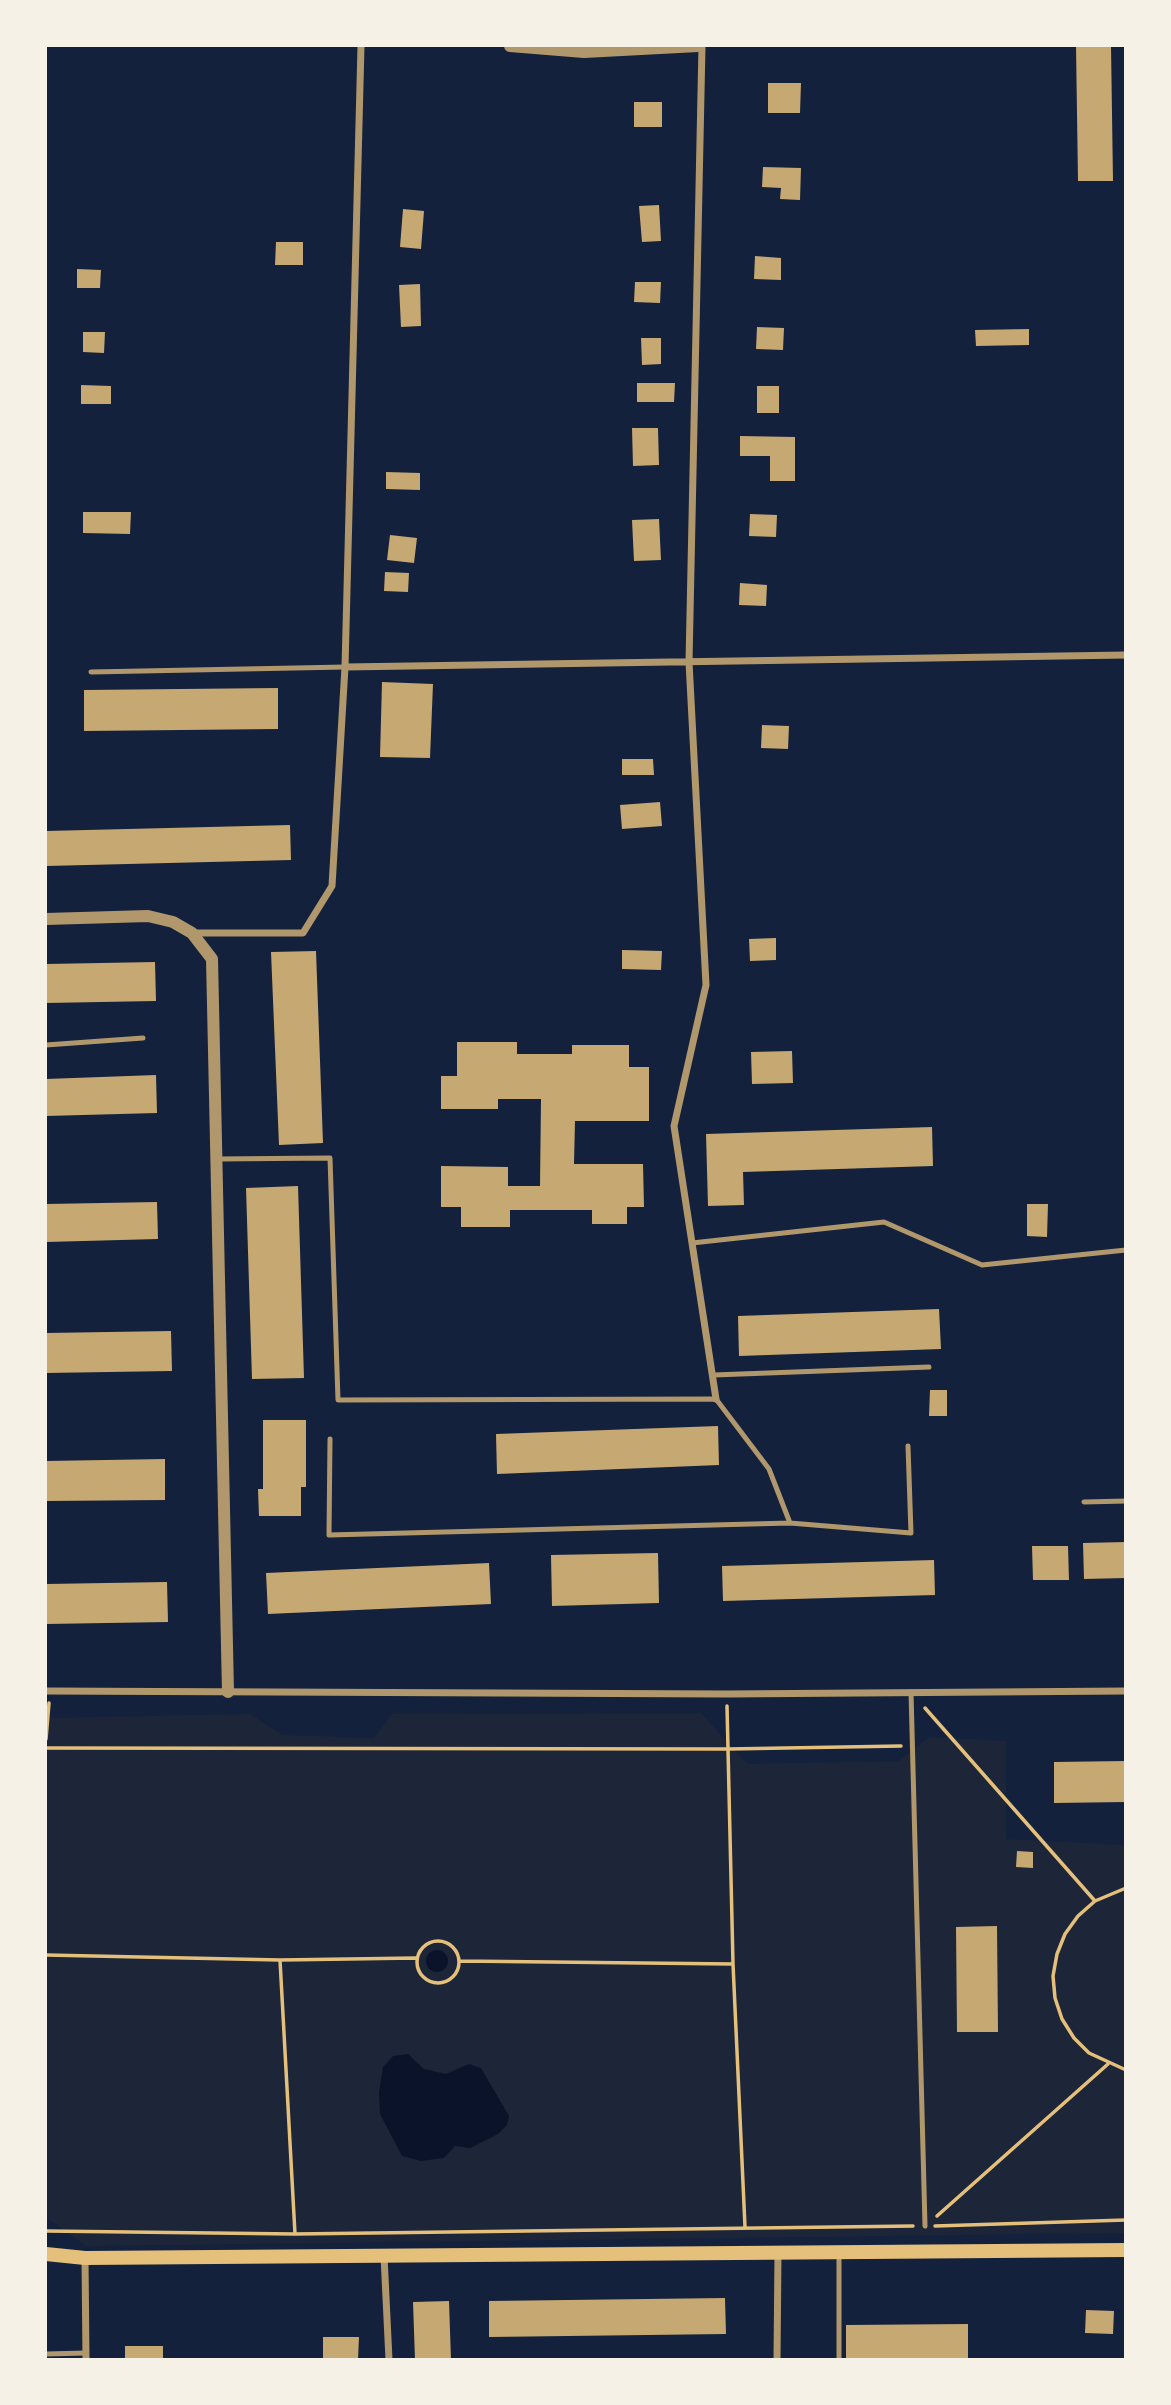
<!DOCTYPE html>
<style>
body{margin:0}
#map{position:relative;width:1171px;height:2405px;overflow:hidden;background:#14213d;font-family:Helvetica,sans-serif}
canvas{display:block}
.frame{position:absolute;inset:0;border:47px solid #f6f1e7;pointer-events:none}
</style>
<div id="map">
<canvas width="1171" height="2405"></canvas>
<div class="frame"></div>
</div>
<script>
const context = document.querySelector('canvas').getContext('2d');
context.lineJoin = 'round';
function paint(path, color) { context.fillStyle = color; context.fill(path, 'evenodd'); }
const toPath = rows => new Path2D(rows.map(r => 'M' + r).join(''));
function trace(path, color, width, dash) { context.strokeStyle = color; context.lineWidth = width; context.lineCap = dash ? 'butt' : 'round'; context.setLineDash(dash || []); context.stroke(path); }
paint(toPath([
 [701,1713,747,1764,898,1761,930,1737,1006,1741,1006,1839,1125,1845,1125,2233,86,2246,46,2217,46,1718,250,1714,282,1735,374,1738,392,1714]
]), '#1d2539');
paint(toPath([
 '426 1961a11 11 0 1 1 22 0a11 11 0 1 1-22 0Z',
 [408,2054,424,2069,446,2074,469,2064,481,2068,509,2116,507,2125,498,2134,470,2148,455,2146,444,2158,421,2161,402,2156,380,2114,379,2092,383,2067,393,2056]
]), '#0b132b');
paint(toPath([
 [1076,46,1111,46,1113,181,1078,181],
 [768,83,801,83,800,113,768,113],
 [634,102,662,102,662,127,634,127],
 [763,167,801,168,800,200,780,199,781,188,762,187],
 [659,205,661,241,642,242,639,206],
 [403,209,424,211,421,249,400,247],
 [276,242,303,242,303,265,275,265],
 [755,256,781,258,781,280,754,279],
 [77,269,101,270,100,288,77,288],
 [635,282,661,282,660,303,634,302],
 [420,284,421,326,401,327,399,285],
 [757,327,784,328,783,350,756,349],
 [1029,329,1029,345,976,346,975,330],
 [83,332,105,332,104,353,83,352],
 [641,338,661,338,661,364,642,365],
 [637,383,675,383,674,402,637,402],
 [81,385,111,386,111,404,81,404],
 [757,386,779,386,779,413,757,413],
 [632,428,658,428,659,465,633,466],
 [740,436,795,437,795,481,770,481,770,456,740,456],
 [386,472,420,473,420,490,386,489],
 [83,512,131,512,130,534,83,533],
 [750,514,777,515,776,537,749,536],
 [659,519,661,560,634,561,632,520],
 [390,535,417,538,414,563,387,560],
 [385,572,409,573,408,592,384,591],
 [740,583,767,585,766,606,739,605],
 [382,682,433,684,430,758,380,757],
 [278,688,278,729,84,731,84,690],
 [762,725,789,726,788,749,761,748],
 [622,759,653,759,654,775,622,775],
 [660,802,662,826,622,829,620,805],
 [290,825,291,860,46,866,46,831],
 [776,938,776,960,750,961,749,939],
 [622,950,662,951,661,970,622,969],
 [316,951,323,1143,279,1145,271,952],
 [155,962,156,1001,46,1003,46,964],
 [457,1042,517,1042,517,1054,572,1054,572,1045,629,1045,629,1067,649,1067,649,1121,575,1121,574,1164,643,1164,644,1207,627,1207,627,1224,592,1224,592,1210,510,1210,510,1227,461,1227,461,1207,441,1207,441,1166,508,1167,508,1186,540,1186,541,1099,498,1099,498,1109,441,1109,441,1076,457,1076],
 [792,1051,793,1083,752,1084,751,1052],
 [156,1075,157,1113,46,1116,46,1079],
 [932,1127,933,1166,743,1172,744,1205,708,1206,706,1134],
 [298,1186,304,1378,252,1379,246,1188],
 [157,1202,158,1239,46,1242,46,1204],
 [1027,1204,1048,1204,1047,1237,1027,1236],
 [939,1309,941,1349,739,1356,738,1316],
 [171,1331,172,1371,46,1373,46,1333],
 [930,1390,947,1390,947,1416,929,1416],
 [263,1420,306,1420,306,1487,301,1487,301,1516,259,1516,258,1489,263,1489],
 [718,1426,719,1465,497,1474,496,1434],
 [165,1459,165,1500,46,1501,46,1461],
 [1126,1542,1126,1578,1084,1579,1083,1543],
 [1032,1546,1068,1546,1069,1580,1033,1580],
 [658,1553,659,1603,552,1606,551,1555],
 [934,1560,935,1595,723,1601,722,1566],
 [489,1563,491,1604,268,1614,266,1573],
 [167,1582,168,1622,46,1624,46,1584],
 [1126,1761,1126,1802,1054,1803,1054,1762],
 [1017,1851,1033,1852,1033,1868,1016,1867],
 [997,1926,998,2032,957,2032,956,1927],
 [725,2298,726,2334,489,2337,489,2301],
 [449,2301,451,2360,415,2360,413,2302],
 [1086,2310,1114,2311,1113,2334,1085,2333],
 [968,2324,968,2360,846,2360,846,2325],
 [323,2337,359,2337,358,2360,323,2360],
 [125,2346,163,2346,163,2360,125,2360]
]), '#c6a872');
trace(toPath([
 [727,1706,733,1964,745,2227],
 [925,1708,1095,1901],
 [46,1739,49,1703],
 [46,1748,728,1749,901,1746],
 [1126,1888,1095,1901,1078,1916,1065,1934,1057,1954,1053,1976,1055,1998,1062,2019,1074,2038,1089,2053,1126,2070],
 '417 1962a21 21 0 1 1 42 0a21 21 0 1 1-42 0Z',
 [46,1955,280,1960,416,1958],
 [280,1960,295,2234],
 [459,1961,733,1964],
 [937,2216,1108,2064],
 [935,2226,1126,2220],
 [46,2231,295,2234,913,2226]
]), '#e5c07b', 3.5);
trace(toPath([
 [91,672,345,667],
 [46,1045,143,1038],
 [217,1159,330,1158,338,1400,716,1399,769,1469,790,1523],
 [692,1243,884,1222,982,1265,1126,1250],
 [714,1375,929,1367],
 [330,1439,329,1535,790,1523,911,1533,908,1446],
 [1084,1502,1126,1501],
 [911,1692,925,2226],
 [46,2354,86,2353],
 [839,2360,839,2255]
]), '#b1986c', 5);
trace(toPath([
 [702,46,689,662,706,985,674,1126,716,1399],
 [345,667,1126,655],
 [193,933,303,933,332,886,345,667,361,46],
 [46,1691,727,1694,1126,1691],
 [384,2256,389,2360],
 [85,2258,86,2360],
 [777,2360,778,2253]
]), '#b1986c', 7);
trace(toPath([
 [510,46,584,52,698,46],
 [46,919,148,916,173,922,192,933,212,959,228,1692]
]), '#b1986c', 12);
trace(toPath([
 [46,2254,85,2258,1126,2250]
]), '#e5c07b', 14);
</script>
